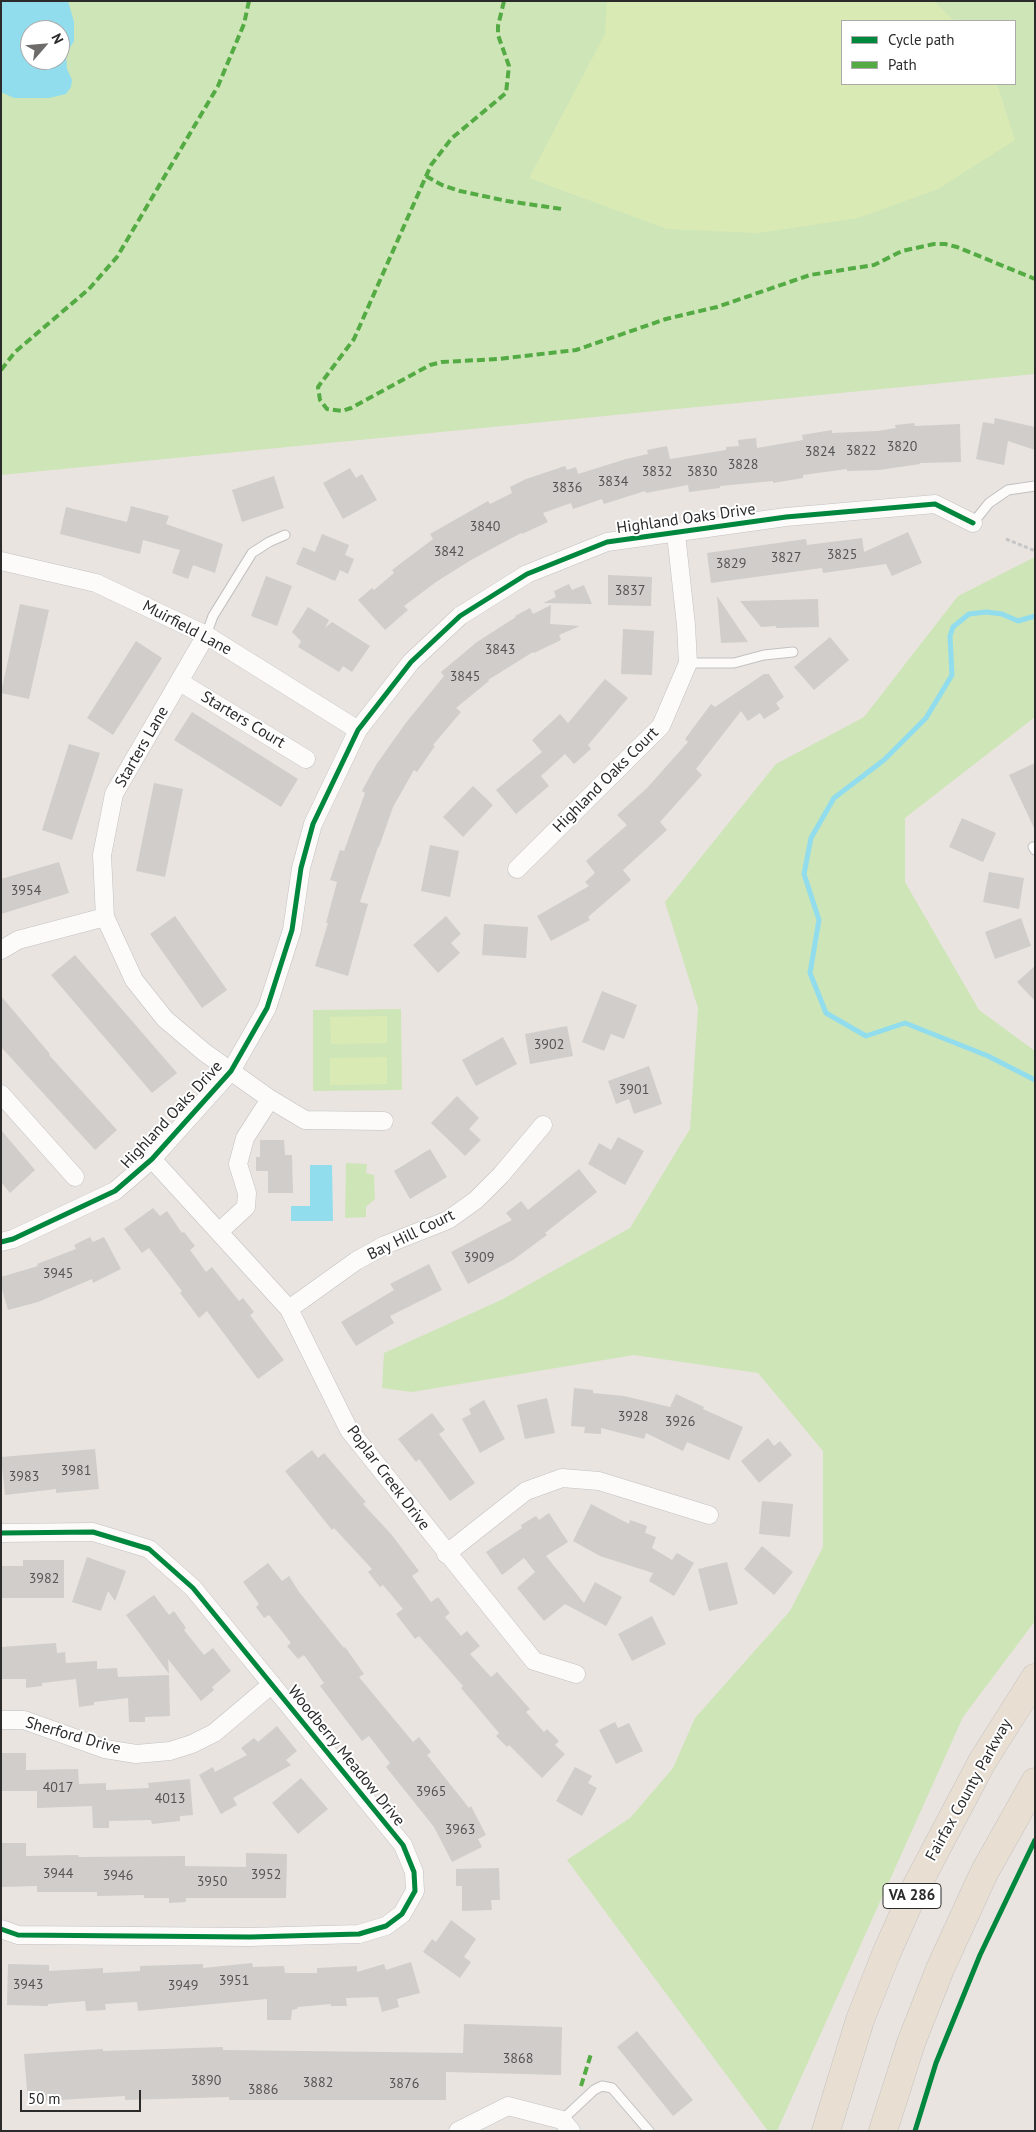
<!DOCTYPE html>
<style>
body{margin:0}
#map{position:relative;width:1036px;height:2132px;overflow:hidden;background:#e9e4e0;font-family:"PT Sans",sans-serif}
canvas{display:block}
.frame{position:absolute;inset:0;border:2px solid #2b2b2b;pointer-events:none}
.legend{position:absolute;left:841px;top:20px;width:175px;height:65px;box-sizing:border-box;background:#fff;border:1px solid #aaa;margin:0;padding:6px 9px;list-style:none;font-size:15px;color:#2b2b2b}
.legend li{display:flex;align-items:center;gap:10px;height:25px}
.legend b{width:25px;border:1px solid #aaa}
.north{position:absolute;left:20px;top:20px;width:50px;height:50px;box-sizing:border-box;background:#fff;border:1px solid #aaa;border-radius:50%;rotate:63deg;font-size:14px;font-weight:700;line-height:20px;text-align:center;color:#2b2b2b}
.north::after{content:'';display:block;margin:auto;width:18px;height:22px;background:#6e6c6a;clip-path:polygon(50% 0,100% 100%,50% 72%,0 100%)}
.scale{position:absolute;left:20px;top:2090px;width:121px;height:22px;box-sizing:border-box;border:2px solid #2b2b2b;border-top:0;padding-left:6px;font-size:15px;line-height:18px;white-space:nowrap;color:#2b2b2b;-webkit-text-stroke:4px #fff;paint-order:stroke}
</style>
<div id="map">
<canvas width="1036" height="2132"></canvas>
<div class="frame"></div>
<ul class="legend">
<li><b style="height:6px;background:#00873e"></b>Cycle path</li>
<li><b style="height:6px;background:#54ab44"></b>Path</li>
</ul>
<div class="north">N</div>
<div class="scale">50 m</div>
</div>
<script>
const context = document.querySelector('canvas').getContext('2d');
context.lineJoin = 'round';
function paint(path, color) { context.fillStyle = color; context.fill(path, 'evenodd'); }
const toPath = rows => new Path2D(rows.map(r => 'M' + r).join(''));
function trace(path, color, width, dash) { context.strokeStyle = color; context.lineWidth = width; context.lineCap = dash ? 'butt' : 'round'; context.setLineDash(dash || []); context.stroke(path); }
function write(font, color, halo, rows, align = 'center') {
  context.font = font + ' "PT Sans",sans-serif'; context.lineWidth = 4; context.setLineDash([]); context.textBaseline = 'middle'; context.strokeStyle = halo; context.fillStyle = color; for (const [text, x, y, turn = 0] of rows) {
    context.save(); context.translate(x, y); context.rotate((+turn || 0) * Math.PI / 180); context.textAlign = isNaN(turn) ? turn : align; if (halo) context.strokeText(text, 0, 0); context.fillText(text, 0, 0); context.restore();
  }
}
paint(toPath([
 [1,1,1035,1,1035,374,1,475],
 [842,21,1015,21,1015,84,842,84],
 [30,30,60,30,60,60,30,60],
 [1035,557,1035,717,905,818,905,882,909,889,979,1010,1035,1051,1035,1621,963,1717,777,2131,768,2131,567,1860,630,1818,673,1768,695,1718,790,1611,823,1547,823,1451,758,1373,634,1355,412,1392,382,1388,384,1353,501,1300,630,1228,690,1129,698,1008,665,902,776,764,864,717,958,596],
 [401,1009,402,1090,313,1091,313,1010],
 [346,1163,367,1164,366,1173,374,1175,375,1199,366,1207,366,1217,345,1218]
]), '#cee5b7');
paint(toPath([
 [607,1,934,1,954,21,842,21,842,84,997,84,1015,140,938,189,858,218,758,233,667,229,529,178,605,34],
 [387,1016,387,1043,331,1044,330,1017],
 [387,1057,387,1084,330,1085,330,1058]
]), '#daeab5');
paint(toPath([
 [1,1,68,1,74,22,74,41,66,54,67,69,72,80,71,87,66,94,49,98,14,98,1,92],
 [30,30,60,30,60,60,30,60],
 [310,1165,332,1165,333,1221,291,1221,291,1206,310,1206]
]), '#91dded');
trace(toPath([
 [1035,616,1018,621,1002,614,986,612,969,614,953,627,950,636,952,675,926,718,884,760,834,798,811,838,804,874,819,920,810,973,826,1013,866,1036,905,1023,988,1056,1035,1080]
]), '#91dded', 5);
paint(toPath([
 [995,418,1035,427,1035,450,1008,441,1004,465,976,459,983,422,994,424],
 [914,423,915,426,960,424,961,462,920,463,920,464,879,470,847,471,847,469,803,475,803,478,773,483,773,481,720,486,720,488,689,492,688,485,646,493,645,491,604,504,602,499,573,509,571,503,543,513,548,522,522,534,521,533,471,560,436,582,404,606,408,610,385,630,358,600,372,588,374,590,394,573,392,570,433,539,430,534,488,501,490,504,512,493,510,487,526,479,565,466,567,470,576,467,578,474,626,459,648,454,647,450,667,446,670,459,726,450,726,447,739,446,738,440,756,438,757,448,803,440,802,435,832,430,832,433,877,431,896,428,895,425],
 [350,468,356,478,362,474,377,500,343,519,323,483],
 [274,476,284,508,242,522,232,490],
 [131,506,169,516,166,524,223,544,215,573,193,565,188,579,172,573,180,550,143,540,140,554,60,534,66,507,127,522],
 [908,532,922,563,892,576,886,564,823,573,822,568,711,583,707,553,806,539,807,545,862,538,864,552],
 [322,534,349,545,345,555,354,559,348,574,340,570,335,581,296,564,303,547,315,552],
 [608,575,652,577,651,606,608,605],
 [266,576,292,586,277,626,251,616],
 [569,584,572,590,584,585,592,604,543,603,556,597,554,591],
 [717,596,748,642,721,643],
 [818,599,819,627,776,628,776,626,761,627,740,601],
 [20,604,49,610,29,699,1,693],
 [551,605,550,624,580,626,559,635,561,640,534,653,533,652,488,680,489,681,456,708,461,712,433,745,435,746,417,772,414,770,393,807,379,847,378,847,360,902,368,904,348,976,315,966,328,923,326,923,337,882,330,880,340,850,344,851,365,793,362,791,376,765,405,724,444,676,441,672,477,642,516,617,515,616,530,608,533,614],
 [308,607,329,620,325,628,332,622,370,646,352,672,343,666,339,672,298,647,301,641,292,632],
 [623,629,654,631,652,675,621,674],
 [830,637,849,660,814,690,794,667],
 [136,641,162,658,113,735,87,718],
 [764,674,769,674,784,697,776,703,780,709,764,719,760,713,748,721,741,711,696,769,702,775,660,822,667,830,623,870,631,880,588,917,590,920,551,941,537,916,589,886,585,882,595,873,586,861,627,825,617,815,647,788,688,742,685,739,711,704,715,707],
 [605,679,628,698,588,745,591,749,574,764,565,754,541,776,549,786,516,814,496,790,542,752,532,740,560,714,568,723],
 [192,712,298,779,281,807,174,740],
 [69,744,100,753,72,840,42,830],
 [1035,763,1035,830,1009,775],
 [154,783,183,789,165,877,136,871],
 [473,786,493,805,463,837,443,817],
 [962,818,996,833,983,862,949,847],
 [430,845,459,851,450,897,421,891],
 [59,862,69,893,1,914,1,879],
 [989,872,1024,878,1019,909,983,902],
 [175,916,227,990,202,1008,150,934],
 [446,916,461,934,451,943,460,953,438,973,413,945],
 [1021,918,1031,946,995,959,985,932],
 [484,924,528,927,526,958,482,955],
 [75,955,177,1073,152,1093,51,975],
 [1035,966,1035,1001,1017,982],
 [602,991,637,1005,624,1039,611,1034,604,1051,582,1042],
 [1,996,50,1054,49,1055,117,1130,95,1150,1,1047],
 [567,1026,573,1056,530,1064,525,1034],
 [503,1037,517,1064,476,1086,462,1060],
 [649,1066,662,1104,634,1114,629,1099,616,1104,608,1081],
 [457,1096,479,1118,469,1129,481,1140,465,1156,431,1123],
 [1,1130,35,1170,10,1193,1,1182],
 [618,1137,644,1151,625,1185,588,1164,599,1143,611,1150],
 [260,1140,284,1140,285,1155,292,1155,293,1193,268,1193,268,1171,256,1171,256,1157,260,1157],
 [430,1149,447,1177,410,1199,394,1171],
 [579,1169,597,1192,545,1233,547,1235,513,1260,468,1284,451,1252,512,1220,506,1213,521,1201,528,1210],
 [153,1208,160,1216,167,1211,182,1233,184,1232,195,1246,190,1250,206,1272,212,1267,239,1301,243,1298,254,1312,250,1315,284,1360,258,1379,207,1311,199,1318,180,1293,182,1291,149,1248,142,1253,124,1229],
 [90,1237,93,1242,104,1237,121,1269,93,1283,92,1279,38,1302,8,1310,1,1286,1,1277,38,1266,37,1264,76,1249,74,1245],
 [429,1264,442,1290,390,1316,394,1323,356,1346,341,1322,394,1290,390,1284],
 [574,1388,593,1390,593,1393,624,1396,670,1407,676,1394,704,1407,703,1409,743,1427,729,1460,687,1442,683,1451,646,1433,644,1439,601,1428,601,1434,584,1433,585,1427,571,1426],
 [547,1398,555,1433,525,1439,517,1405],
 [484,1400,505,1439,480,1453,462,1419,471,1414,469,1409],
 [432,1413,445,1430,439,1434,475,1483,450,1501,419,1459,416,1462,398,1439],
 [768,1438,774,1446,780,1441,792,1455,759,1483,741,1461],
 [95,1449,99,1489,56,1493,56,1489,5,1495,1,1457],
 [312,1450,318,1458,324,1453,366,1502,363,1504,391,1534,419,1571,412,1576,431,1602,438,1597,450,1613,445,1617,461,1636,467,1631,480,1646,470,1654,491,1677,497,1672,530,1709,526,1712,544,1732,547,1729,559,1741,555,1745,565,1754,542,1778,509,1745,507,1747,496,1736,499,1733,461,1688,463,1686,419,1636,415,1639,396,1614,403,1609,383,1585,380,1587,368,1572,372,1569,334,1528,332,1530,285,1471],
 [762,1501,793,1504,790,1537,759,1534],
 [591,1504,629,1524,630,1520,647,1526,645,1533,656,1537,652,1548,672,1560,677,1553,694,1563,674,1596,649,1581,653,1573,600,1556,573,1541],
 [549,1513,568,1542,546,1556,584,1603,595,1582,622,1597,606,1626,565,1604,544,1621,517,1588,535,1572,524,1558,502,1575,486,1552,522,1528,521,1525,536,1516,539,1520],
 [762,1546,793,1572,774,1595,744,1569],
 [87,1557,126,1571,115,1601,108,1591,101,1611,72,1602],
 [23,1560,64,1560,64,1598,1,1598,1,1566,23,1566],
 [727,1562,738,1604,709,1611,698,1569],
 [268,1563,282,1581,289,1576,299,1592,344,1648,345,1647,364,1674,359,1677,413,1742,419,1737,431,1752,427,1755,469,1808,471,1806,486,1835,478,1839,482,1847,452,1862,434,1827,386,1767,390,1763,369,1736,362,1741,320,1686,324,1683,304,1655,298,1659,287,1646,291,1643,269,1615,264,1618,256,1607,259,1604,243,1582],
 [154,1595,169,1615,174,1611,186,1628,184,1630,204,1655,213,1648,231,1671,212,1687,214,1690,201,1701,168,1659,169,1674,126,1615],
 [652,1616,666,1644,632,1661,618,1634],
 [56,1643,57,1653,65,1652,66,1663,97,1661,97,1669,117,1668,118,1677,169,1675,170,1716,145,1717,145,1722,129,1722,128,1698,94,1702,94,1705,79,1707,76,1679,42,1683,42,1686,26,1688,26,1679,1,1679,1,1647],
 [615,1722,618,1728,629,1723,643,1751,616,1764,599,1730],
 [277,1726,297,1751,286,1760,291,1765,233,1798,237,1805,221,1814,199,1775,213,1767,215,1772,247,1755,241,1748,254,1738,258,1742],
 [1,1753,26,1753,26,1770,78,1769,79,1784,106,1783,106,1790,149,1788,148,1783,190,1779,193,1815,180,1816,180,1821,152,1824,151,1820,109,1821,109,1828,93,1828,92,1806,37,1808,37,1791,1,1791],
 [575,1767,592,1776,588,1783,597,1788,582,1816,556,1801],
 [301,1778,328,1809,298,1834,272,1803],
 [1,1843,26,1843,26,1856,78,1855,79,1857,185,1856,185,1866,246,1867,246,1853,287,1854,286,1898,186,1898,186,1902,169,1903,169,1898,144,1898,144,1895,97,1896,97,1892,37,1892,37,1886,1,1887],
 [499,1868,500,1900,491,1900,492,1910,462,1911,462,1886,456,1886,456,1869],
 [451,1920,476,1939,464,1957,471,1962,460,1978,423,1952,432,1939,436,1942],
 [411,1962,420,1993,397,1999,399,2007,382,2012,378,1997,346,1998,347,2006,331,2006,331,2004,298,2007,297,2009,292,2010,291,2020,267,2020,267,1999,138,2011,137,2002,105,2004,106,2010,86,2011,85,2001,48,2004,48,2006,7,2005,8,1964,49,1965,49,1971,103,1968,103,1973,140,1971,140,1966,203,1964,203,1968,252,1963,253,1967,284,1966,285,1973,317,1973,317,1968,357,1966,357,1972,384,1964,386,1970],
 [464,2024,562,2027,561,2075,446,2072,446,2100,229,2100,229,2097,125,2100,125,2096,28,2102,24,2054,103,2049,103,2051,223,2047,223,2050,463,2053],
 [637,2031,693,2100,673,2116,617,2047]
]), '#d0cdca');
const service = toPath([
 [973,523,989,503,1008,490,1035,486],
 [206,635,213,616,252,553,269,542,285,535],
 [688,663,734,663,764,655,793,652],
 [1033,847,1035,850],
 [562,2120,594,2090,602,2086,612,2088,649,2131]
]);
const minor = toPath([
 [1,561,96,583,206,635,358,730],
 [206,635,114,794,102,855,105,917,134,980,165,1019,204,1052,270,1099,305,1120,384,1121],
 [180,682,306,759],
 [517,869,661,726,688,663,686,625,676,534],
 [1,950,18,940,105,917],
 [1,1094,75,1177],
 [152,1159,289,1309,349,1430,534,1661,576,1674],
 [219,1232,246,1207,247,1193,238,1164,245,1138,270,1099],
 [1,1242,13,1239,115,1191,152,1159,231,1071,267,1008,292,930,301,868,313,824,358,730,411,662,460,616,527,574,607,542,786,517,935,504,973,523],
 [289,1309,356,1261,385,1245,448,1220,476,1200,501,1175,543,1125],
 [1,1533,93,1532,149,1549,193,1588,403,1845,414,1872,415,1891,402,1914,386,1926,359,1934,250,1937,18,1935,1,1929],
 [446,1554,526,1491,562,1478,599,1481,709,1515],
 [1,1720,24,1720,105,1749,136,1754,170,1751,192,1744,214,1733,272,1684],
 [458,2131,508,2106,562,2120,571,2131]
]);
const trunk = toPath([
 [826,2131,860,2020,886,1954,915,1889,982,1762,1035,1678],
 [883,2131,911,2043,940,1969,984,1873,1035,1782]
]);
trace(service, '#c2c1c2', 11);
trace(minor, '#c2c1c2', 19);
trace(trunk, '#c5c3c1', 29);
trace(toPath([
 [1006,539,1035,551]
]), '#c6c6c6', 3, [4, 2.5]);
trace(service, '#fcfbfa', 9);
trace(minor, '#fcfbfa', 18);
trace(trunk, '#e8ded2', 28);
trace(toPath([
 [504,1,498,26,498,35,509,66,506,93,452,138,431,165,354,339,318,387,320,400,327,409,342,411,351,408,430,365,442,362,498,359,576,350,666,319,717,307,810,275,874,265,902,251,934,244,945,244,957,247,1035,279],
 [426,176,442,185,460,191,507,201,562,209],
 [1,370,15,352,89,289,117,257,218,86,244,24,249,1],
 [581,2086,591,2054]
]), '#54ab44', 4, [8, 4]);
trace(toPath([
 [1,1242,13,1239,115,1191,152,1159,231,1071,267,1008,292,930,301,868,313,824,358,730,411,662,460,616,527,574,607,542,786,517,935,504,973,523],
 [1,1533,93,1532,149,1549,193,1588,403,1845,414,1872,415,1891,402,1914,386,1926,359,1934,250,1937,18,1935,1,1929],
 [915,2131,936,2063,980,1955,1035,1840]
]), '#00873e', 5);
write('14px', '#555454', null, [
 ["3820",902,447],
 ["3822",861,451],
 ["3824",820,452],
 ["3828",743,465],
 ["3832",657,472],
 ["3830",702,472],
 ["3834",613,482],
 ["3836",567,488],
 ["3840",485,527],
 ["3842",449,552],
 ["3825",842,555],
 ["3827",786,558],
 ["3829",731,564],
 ["3837",630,591],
 ["3843",500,650],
 ["3845",465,677],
 ["3954",26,891],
 ["3902",549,1045],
 ["3901",634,1090],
 ["3909",479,1258],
 ["3945",58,1274],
 ["3928",633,1417],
 ["3926",680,1422],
 ["3981",76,1471],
 ["3983",24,1477],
 ["3982",44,1579],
 ["4017",58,1788],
 ["3965",431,1792],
 ["4013",170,1799],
 ["3963",460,1830],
 ["3944",58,1874],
 ["3952",266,1875],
 ["3946",118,1876],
 ["3950",212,1882],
 ["3951",234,1981],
 ["3943",28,1985],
 ["3949",183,1986],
 ["3868",518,2059],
 ["3890",206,2081],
 ["3882",318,2083],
 ["3876",404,2084],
 ["3886",263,2090]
]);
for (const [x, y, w] of [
 [912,1896,58]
]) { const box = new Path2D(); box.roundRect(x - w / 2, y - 12.5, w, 25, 4); context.fillStyle = '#fff'; context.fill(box); trace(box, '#2b2b2b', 1); }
write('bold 15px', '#2b2b2b', null, [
 ["VA 286",912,1896]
]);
write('16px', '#2b2b2b', '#fff', [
 ["Highland Oaks Drive",686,519,-8],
 ["Muirfield Lane",187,628,28],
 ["Starters Court",243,720,31],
 ["Starters Lane",142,747,-60],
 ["Highland Oaks Court",606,780,-45],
 ["Highland Oaks Drive",172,1115,-47],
 ["Bay Hill Court",411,1235,-26],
 ["Poplar Creek Drive",388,1478,53],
 ["Sherford Drive",73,1736,16],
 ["Woodberry Meadow Drive",346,1756,51],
 ["Fairfax County Parkway",969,1790,-61]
]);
</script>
